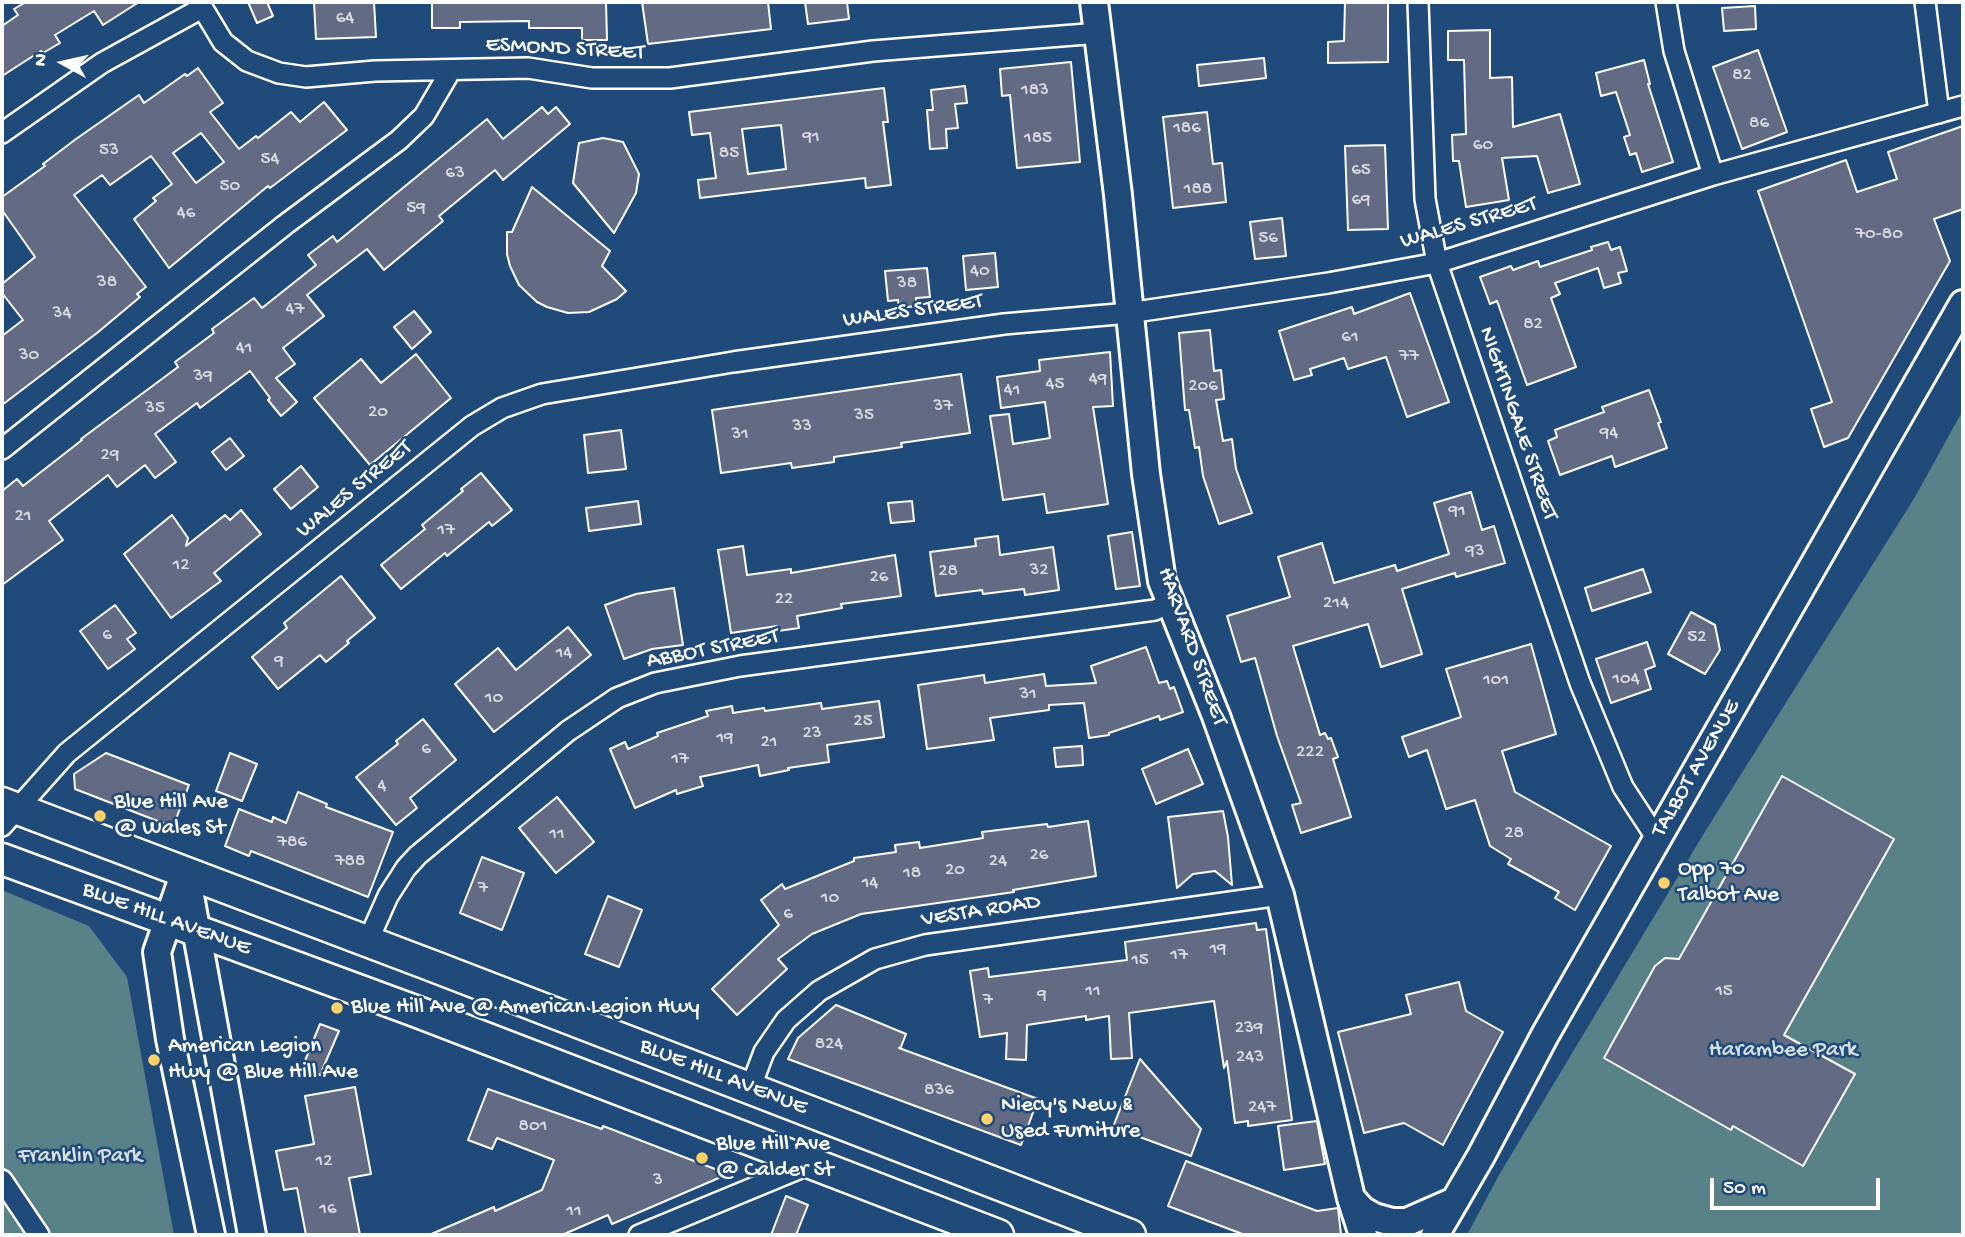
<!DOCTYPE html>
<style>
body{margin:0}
#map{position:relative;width:1965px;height:1237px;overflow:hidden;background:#1f4a7a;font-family:"Gochi Hand",sans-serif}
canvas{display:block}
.frame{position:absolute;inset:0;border:4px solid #fff;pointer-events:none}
.north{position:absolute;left:28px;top:28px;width:70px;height:70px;-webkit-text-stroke:5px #1f4a7a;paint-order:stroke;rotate:278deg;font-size:19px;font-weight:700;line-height:28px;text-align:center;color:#fff}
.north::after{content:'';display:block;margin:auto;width:24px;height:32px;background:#fff;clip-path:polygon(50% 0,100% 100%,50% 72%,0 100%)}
.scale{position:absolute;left:1710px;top:1178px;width:170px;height:32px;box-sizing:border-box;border:4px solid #fff;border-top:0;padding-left:9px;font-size:21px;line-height:24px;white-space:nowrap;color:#fff;-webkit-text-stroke:5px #1f4a7a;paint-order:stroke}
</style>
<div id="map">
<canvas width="1965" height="1237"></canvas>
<div class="frame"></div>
<div class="north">N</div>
<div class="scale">50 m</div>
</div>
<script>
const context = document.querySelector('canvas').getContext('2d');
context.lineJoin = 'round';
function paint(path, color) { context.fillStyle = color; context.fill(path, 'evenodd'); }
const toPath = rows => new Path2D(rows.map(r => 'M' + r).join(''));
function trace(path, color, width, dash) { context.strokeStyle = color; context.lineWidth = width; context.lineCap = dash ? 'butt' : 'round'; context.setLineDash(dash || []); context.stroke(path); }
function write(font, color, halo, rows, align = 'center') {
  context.font = font + ' "Gochi Hand",sans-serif'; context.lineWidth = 5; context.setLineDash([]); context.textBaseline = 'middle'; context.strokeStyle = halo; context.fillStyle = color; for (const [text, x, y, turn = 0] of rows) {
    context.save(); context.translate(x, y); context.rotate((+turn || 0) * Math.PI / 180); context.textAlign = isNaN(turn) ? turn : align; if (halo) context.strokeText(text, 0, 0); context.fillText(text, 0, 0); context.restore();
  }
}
paint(toPath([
 [1963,410,1963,1235,1467,1235,1499,1175,1706,830,1915,497],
 [2,890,89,926,127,977,174,1235,2,1235]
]), '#588188');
const building = toPath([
 [26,2,139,2,103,25,94,11,55,35,60,43,43,53,41,51,2,76,2,26,18,15,14,9,26,2],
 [248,2,267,2,273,16,257,23,248,2],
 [314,2,374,2,376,37,316,39,314,2],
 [432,2,606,2,607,40,582,40,582,28,529,28,529,21,460,22,460,28,432,28,432,2],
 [642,2,768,2,771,29,648,44,642,2],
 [805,2,847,2,849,19,808,24,805,2],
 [1345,2,1388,2,1388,62,1328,63,1328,42,1344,41,1345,2],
 [1755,6,1756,29,1724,31,1722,8,1755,6],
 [1490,30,1490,78,1512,77,1513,127,1560,114,1580,184,1548,193,1537,156,1502,158,1509,200,1466,207,1459,161,1453,161,1452,135,1466,134,1464,60,1448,60,1448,31,1490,30],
 [1758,50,1787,132,1742,149,1713,67,1758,50],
 [1264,58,1266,78,1199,86,1197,65,1264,58],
 [1644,60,1650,84,1648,84,1673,162,1642,172,1636,153,1630,155,1624,137,1630,135,1616,92,1601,96,1596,73,1644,60],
 [1071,62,1080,162,1017,168,1010,95,1002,96,1000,69,1071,62],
 [198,68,223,103,210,112,239,149,256,136,258,138,291,112,300,122,324,102,347,130,270,188,268,186,169,268,134,219,156,201,153,198,172,184,151,156,110,185,102,175,74,195,146,287,137,294,140,297,97,333,2,405,2,336,23,320,2,293,2,284,35,257,2,210,2,197,45,166,43,164,76,139,139,95,144,103,185,74,187,76,198,68],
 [201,133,224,162,196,183,173,153,201,133],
 [965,86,967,103,955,104,958,128,946,129,947,148,930,149,927,110,933,110,931,90,965,86],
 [884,88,888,122,883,122,891,185,866,188,865,178,700,198,698,180,716,178,710,133,692,135,689,112,884,88],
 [781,125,786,169,748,174,742,129,781,125],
 [542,107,548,114,556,107,570,124,503,180,495,170,439,216,443,221,384,270,367,249,307,295,324,316,283,348,295,364,276,378,297,402,281,416,268,400,270,398,250,371,200,408,197,403,155,434,176,462,155,478,145,465,117,487,108,475,49,521,63,540,2,585,2,491,17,479,23,486,82,440,81,439,178,367,175,362,214,333,212,329,254,298,262,308,316,265,308,255,333,236,337,242,487,119,503,139,542,107],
 [1207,112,1213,164,1222,163,1226,202,1173,208,1163,117,1207,112],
 [1963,126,1963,209,1934,219,1950,261,1848,438,1824,447,1811,409,1832,402,1758,191,1846,160,1857,192,1897,179,1888,152,1963,126],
 [603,138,623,142,639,174,636,193,614,233,573,183,579,143,603,138],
 [1385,145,1388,229,1348,230,1345,146,1385,145],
 [532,187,610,251,602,266,626,291,617,299,589,312,568,313,547,307,537,302,519,285,510,266,507,254,507,232,512,232,532,187],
 [1282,218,1286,256,1255,259,1250,222,1282,218],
 [1608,242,1611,250,1620,247,1627,271,1618,273,1621,283,1604,288,1598,268,1555,283,1560,294,1551,298,1576,367,1527,385,1497,301,1490,304,1480,277,1511,266,1513,270,1538,261,1540,267,1592,250,1591,247,1608,242],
 [995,253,998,287,966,290,963,256,995,253],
 [927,268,930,297,916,298,917,306,899,308,898,300,888,301,885,271,927,268],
 [1410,293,1449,402,1407,417,1386,357,1348,369,1344,358,1310,369,1312,375,1294,380,1279,331,1352,307,1354,314,1410,293],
 [414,311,431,332,412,349,394,327,414,311],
 [1210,330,1214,371,1221,370,1224,399,1216,400,1223,441,1232,439,1236,469,1252,513,1219,524,1203,476,1199,447,1195,448,1189,410,1185,410,1179,333,1210,330],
 [1110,352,1113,406,1093,407,1108,504,1047,513,1044,494,1003,500,990,416,1009,414,1013,444,1050,438,1045,402,1001,408,997,377,1040,371,1039,360,1110,352],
 [416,354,451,398,370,465,314,398,361,359,381,383,416,354],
 [961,374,970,433,901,443,902,447,834,457,834,462,792,468,791,463,721,473,712,410,961,374],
 [1649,390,1661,422,1658,423,1667,448,1615,467,1612,456,1560,475,1548,441,1557,437,1555,430,1604,412,1602,407,1649,390],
 [621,430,626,469,588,473,584,435,621,430],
 [230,438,244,456,226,470,212,452,230,438],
 [301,466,318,487,291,509,274,489,301,466],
 [481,473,512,510,492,526,489,522,447,556,445,553,401,589,381,565,425,529,422,525,463,491,461,489,481,473],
 [1471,492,1482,530,1494,526,1505,563,1456,577,1455,573,1402,589,1422,654,1381,667,1368,624,1293,646,1320,735,1325,733,1328,739,1331,738,1338,757,1333,759,1351,817,1301,833,1292,805,1301,803,1277,736,1255,658,1241,662,1227,616,1290,597,1278,557,1322,543,1334,583,1395,565,1397,571,1449,554,1434,503,1471,492],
 [638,501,641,524,589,531,586,508,638,501],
 [912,501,914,521,891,523,888,503,912,501],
 [241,510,261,534,214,573,221,581,171,618,124,554,172,515,188,538,186,546,225,515,230,520,241,510],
 [1132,532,1140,586,1116,589,1108,536,1132,532],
 [998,536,1000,555,1053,547,1059,590,1025,595,1024,589,983,594,982,590,936,596,930,552,976,546,975,539,998,536],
 [743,546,747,575,791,569,791,573,895,555,901,596,841,604,842,608,797,616,799,628,778,631,777,626,731,633,718,550,743,546],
 [1643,569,1651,592,1592,611,1585,588,1643,569],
 [341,576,375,618,347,641,349,643,326,662,320,655,278,689,252,657,287,628,284,623,341,576],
 [674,588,683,645,652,649,624,659,605,605,636,594,674,588],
 [115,605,136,633,127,639,135,649,108,669,80,631,115,605],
 [1691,612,1715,625,1720,650,1705,674,1668,654,1691,612],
 [568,627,591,655,494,732,455,684,498,648,516,670,568,627],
 [1647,642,1655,666,1645,670,1651,689,1611,703,1596,659,1647,642],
 [1531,644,1556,734,1502,751,1515,792,1611,846,1575,910,1555,898,1559,892,1508,864,1511,859,1490,846,1475,800,1446,809,1427,750,1409,757,1402,737,1461,717,1446,669,1531,644],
 [1146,647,1159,683,1167,681,1170,689,1174,687,1183,712,1160,720,1159,716,1109,733,1109,735,1089,738,1084,703,1049,705,1049,710,990,718,994,740,927,749,918,685,984,675,985,683,1044,674,1046,686,1096,683,1091,666,1146,647],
 [879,701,884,737,827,745,829,762,788,768,789,770,760,776,758,765,700,777,703,786,677,794,676,790,635,808,610,749,625,742,628,749,658,736,657,733,708,716,706,711,732,706,733,713,764,708,765,711,821,703,822,709,879,701],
 [423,719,456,760,410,798,417,808,396,825,356,777,398,744,396,741,423,719],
 [1082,746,1083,765,1056,767,1054,748,1082,746],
 [1188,749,1203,784,1156,804,1142,769,1188,749],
 [106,753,189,785,173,827,75,789,74,774,106,753],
 [230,753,257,764,242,801,216,791,230,753],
 [1782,776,1894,839,1784,1035,1855,1074,1803,1166,1733,1126,1731,1130,1604,1058,1655,966,1665,958,1679,959,1782,776],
 [298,792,327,804,326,807,393,832,368,897,251,851,249,856,225,846,239,809,272,822,273,817,286,823,298,792],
 [557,797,594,842,556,873,519,828,557,797],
 [1223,811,1228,837,1232,885,1215,871,1193,874,1177,888,1168,817,1223,811],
 [1088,821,1096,876,1013,890,1014,892,861,914,812,934,778,959,787,969,737,1015,712,989,779,925,761,900,782,884,785,889,854,861,854,858,896,852,895,845,919,842,920,848,983,838,982,832,1047,824,1048,827,1088,821],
 [482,857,524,873,502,930,460,913,482,857],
 [608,896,642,910,619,967,585,954,608,896],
 [1256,923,1257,930,1266,929,1292,1120,1248,1126,1248,1121,1235,1123,1227,1061,1224,1068,1214,1001,1129,1013,1132,1058,1111,1059,1109,1016,1086,1020,1086,1016,1027,1025,1026,1060,1006,1059,1007,1033,980,1037,970,971,988,968,989,977,1127,960,1125,942,1256,923],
 [1459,982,1466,1011,1503,1032,1443,1145,1404,1123,1364,1133,1338,1032,1411,1014,1406,995,1459,982],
 [836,1005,906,1034,901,1047,899,1048,1038,1099,1021,1145,788,1059,798,1038,836,1005],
 [320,1024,339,1031,320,1075,302,1068,320,1024],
 [1140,1059,1201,1129,1191,1156,1113,1127,1140,1059],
 [355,1087,371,1174,349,1178,360,1235,306,1235,297,1188,284,1190,276,1151,314,1144,305,1096,355,1087],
 [488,1089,602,1129,603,1126,728,1174,612,1224,608,1215,562,1235,429,1235,494,1207,495,1211,542,1190,554,1160,497,1138,492,1149,468,1140,488,1089],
 [1317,1121,1325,1164,1284,1170,1278,1126,1317,1121],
 [1186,1161,1317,1211,1338,1208,1341,1235,1245,1235,1168,1206,1186,1161],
 [786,1196,808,1205,796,1235,771,1235,786,1196]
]);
paint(building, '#626a84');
trace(building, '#fff', 2);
const street = toPath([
 [199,2,223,42,247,61,279,73,306,77,375,71,528,68,592,78,670,78,873,51,1099,33],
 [1418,2,1425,199,1437,263,1580,683,1623,787,1657,839],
 [1666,2,1674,51,1713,175],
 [1925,2,1939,113],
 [2,133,102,63,202,8],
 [2,449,286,224,399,140,424,116,451,70],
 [2,826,67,753,472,426,502,408,542,394,733,362,1004,324,1129,313,1328,283,1437,263,1713,175,1963,106],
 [368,941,388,896,406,868,418,855,568,731,617,698,655,683,740,666,1155,610,1170,603],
 [750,1089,764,1052,786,1020,819,991,875,959,925,945,1280,895],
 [2,1180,39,1235],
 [639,1235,813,1163]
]);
const secondary = toPath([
 [1094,2,1118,195,1146,474,1162,581,1216,716,1280,895,1351,1198,1363,1235],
 [185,872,157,952,170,1039,211,1235],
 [186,874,252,1235],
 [1351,1198,1362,1210,1374,1217,1392,1222,1407,1222,1455,1201],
 [1435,1235,1481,1156,1545,1035,1963,304]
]);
const primary = toPath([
 [2,803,430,965,1130,1235],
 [2,859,415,1011,998,1235]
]);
trace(street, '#fff', 24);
trace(secondary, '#fff', 32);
trace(primary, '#fff', 35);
trace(street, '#1f4a7a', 19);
trace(secondary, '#1f4a7a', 26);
trace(primary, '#1f4a7a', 30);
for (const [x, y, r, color] of [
 [100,816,7,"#ffd166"],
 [1664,883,7,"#ffd166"],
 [337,1008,7,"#ffd166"],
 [154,1060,7,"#ffd166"],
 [987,1119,7,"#ffd166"],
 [702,1158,7,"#ffd166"]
]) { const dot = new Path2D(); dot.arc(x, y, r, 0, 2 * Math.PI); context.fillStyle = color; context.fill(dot); trace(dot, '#1f4a7a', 2.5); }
write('19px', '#d8dae0', null, [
 ["64",345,19],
 ["82",1742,76],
 ["183",1035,91],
 ["86",1759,124],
 ["186",1187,129],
 ["91",811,138],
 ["185",1038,139],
 ["60",1483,146],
 ["53",109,151],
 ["85",729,154],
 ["54",270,160],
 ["65",1361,171],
 ["63",455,174],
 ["50",230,187],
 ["188",1198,190],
 ["69",1361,201],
 ["59",416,209],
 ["46",186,214],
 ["70-80",1879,235],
 ["56",1268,239],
 ["40",980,272],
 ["38",107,283],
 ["38",907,284],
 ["47",295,310],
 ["34",62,314],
 ["82",1533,325],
 ["61",1350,338],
 ["41",244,349],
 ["30",29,356],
 ["77",1409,357],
 ["39",203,377],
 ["49",1098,380],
 ["45",1055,385],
 ["206",1203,387],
 ["41",1012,391],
 ["37",943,407],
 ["35",155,409],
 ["20",378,413],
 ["35",864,416],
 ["33",802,427],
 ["94",1609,434],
 ["31",740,435],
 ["29",110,456],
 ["91",1457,512],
 ["21",23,517],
 ["17",446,531],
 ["93",1475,552],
 ["12",181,566],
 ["32",1039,571],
 ["28",948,572],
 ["26",879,578],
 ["22",784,600],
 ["214",1336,604],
 ["6",107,636],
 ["52",1697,638],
 ["14",564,654],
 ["9",279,662],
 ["104",1626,680],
 ["101",1496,681],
 ["31",1028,695],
 ["10",494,699],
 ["25",863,722],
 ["23",812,734],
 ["19",725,739],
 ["21",769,743],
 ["6",426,750],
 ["222",1310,753],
 ["17",680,760],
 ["4",382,787],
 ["28",1514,834],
 ["11",557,835],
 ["786",292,843],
 ["26",1039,856],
 ["788",350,862],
 ["24",998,862],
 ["20",955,871],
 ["18",912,874],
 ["14",870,884],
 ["7",483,889],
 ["10",830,899],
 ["6",788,915],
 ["19",1218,950],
 ["17",1179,956],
 ["15",1140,961],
 ["11",1093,992],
 ["15",1724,992],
 ["9",1042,996],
 ["7",988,1001],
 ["239",1249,1029],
 ["824",829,1045],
 ["243",1250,1058],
 ["836",939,1091],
 ["247",1262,1108],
 ["801",533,1127],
 ["12",324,1162],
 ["3",658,1181],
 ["16",328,1210],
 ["11",574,1212]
]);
write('23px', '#fff', '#1f4a7a', [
 ["ESMOND STREET",565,50,3],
 ["WALES STREET",1469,224,-16],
 ["WALES STREET",913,312,-8],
 ["NIGHTINGALE STREET",1517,424,71],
 ["WALES STREET",355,490,-39],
 ["HARVARD STREET",1191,647,70],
 ["ABBOT STREET",713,650,-11],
 ["TALBOT AVENUE",1697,769,-60],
 ["VESTA ROAD",981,912,-9],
 ["BLUE HILL AVENUE",166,920,20],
 ["BLUE HILL AVENUE",723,1078,21]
]);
write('23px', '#fff', '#1f4a7a', [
 ["Blue Hill Ave",114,803],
 ["@ Wales St",114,829],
 ["Opp 70",1678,870],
 ["Talbot Ave",1678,896],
 ["Blue Hill Ave @ American Legion Hwy",351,1008],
 ["American Legion",168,1047],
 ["Hwy @ Blue Hill Ave",168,1073],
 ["Niecy's New &",1001,1106],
 ["Used Furniture",1001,1132],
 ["Blue Hill Ave",716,1145],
 ["@ Calder St",716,1171]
], 'left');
write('23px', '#d5e0e1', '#1f4a7a', [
 ["Harambee Park",1783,1051],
 ["Franklin Park",80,1157]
]);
</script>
